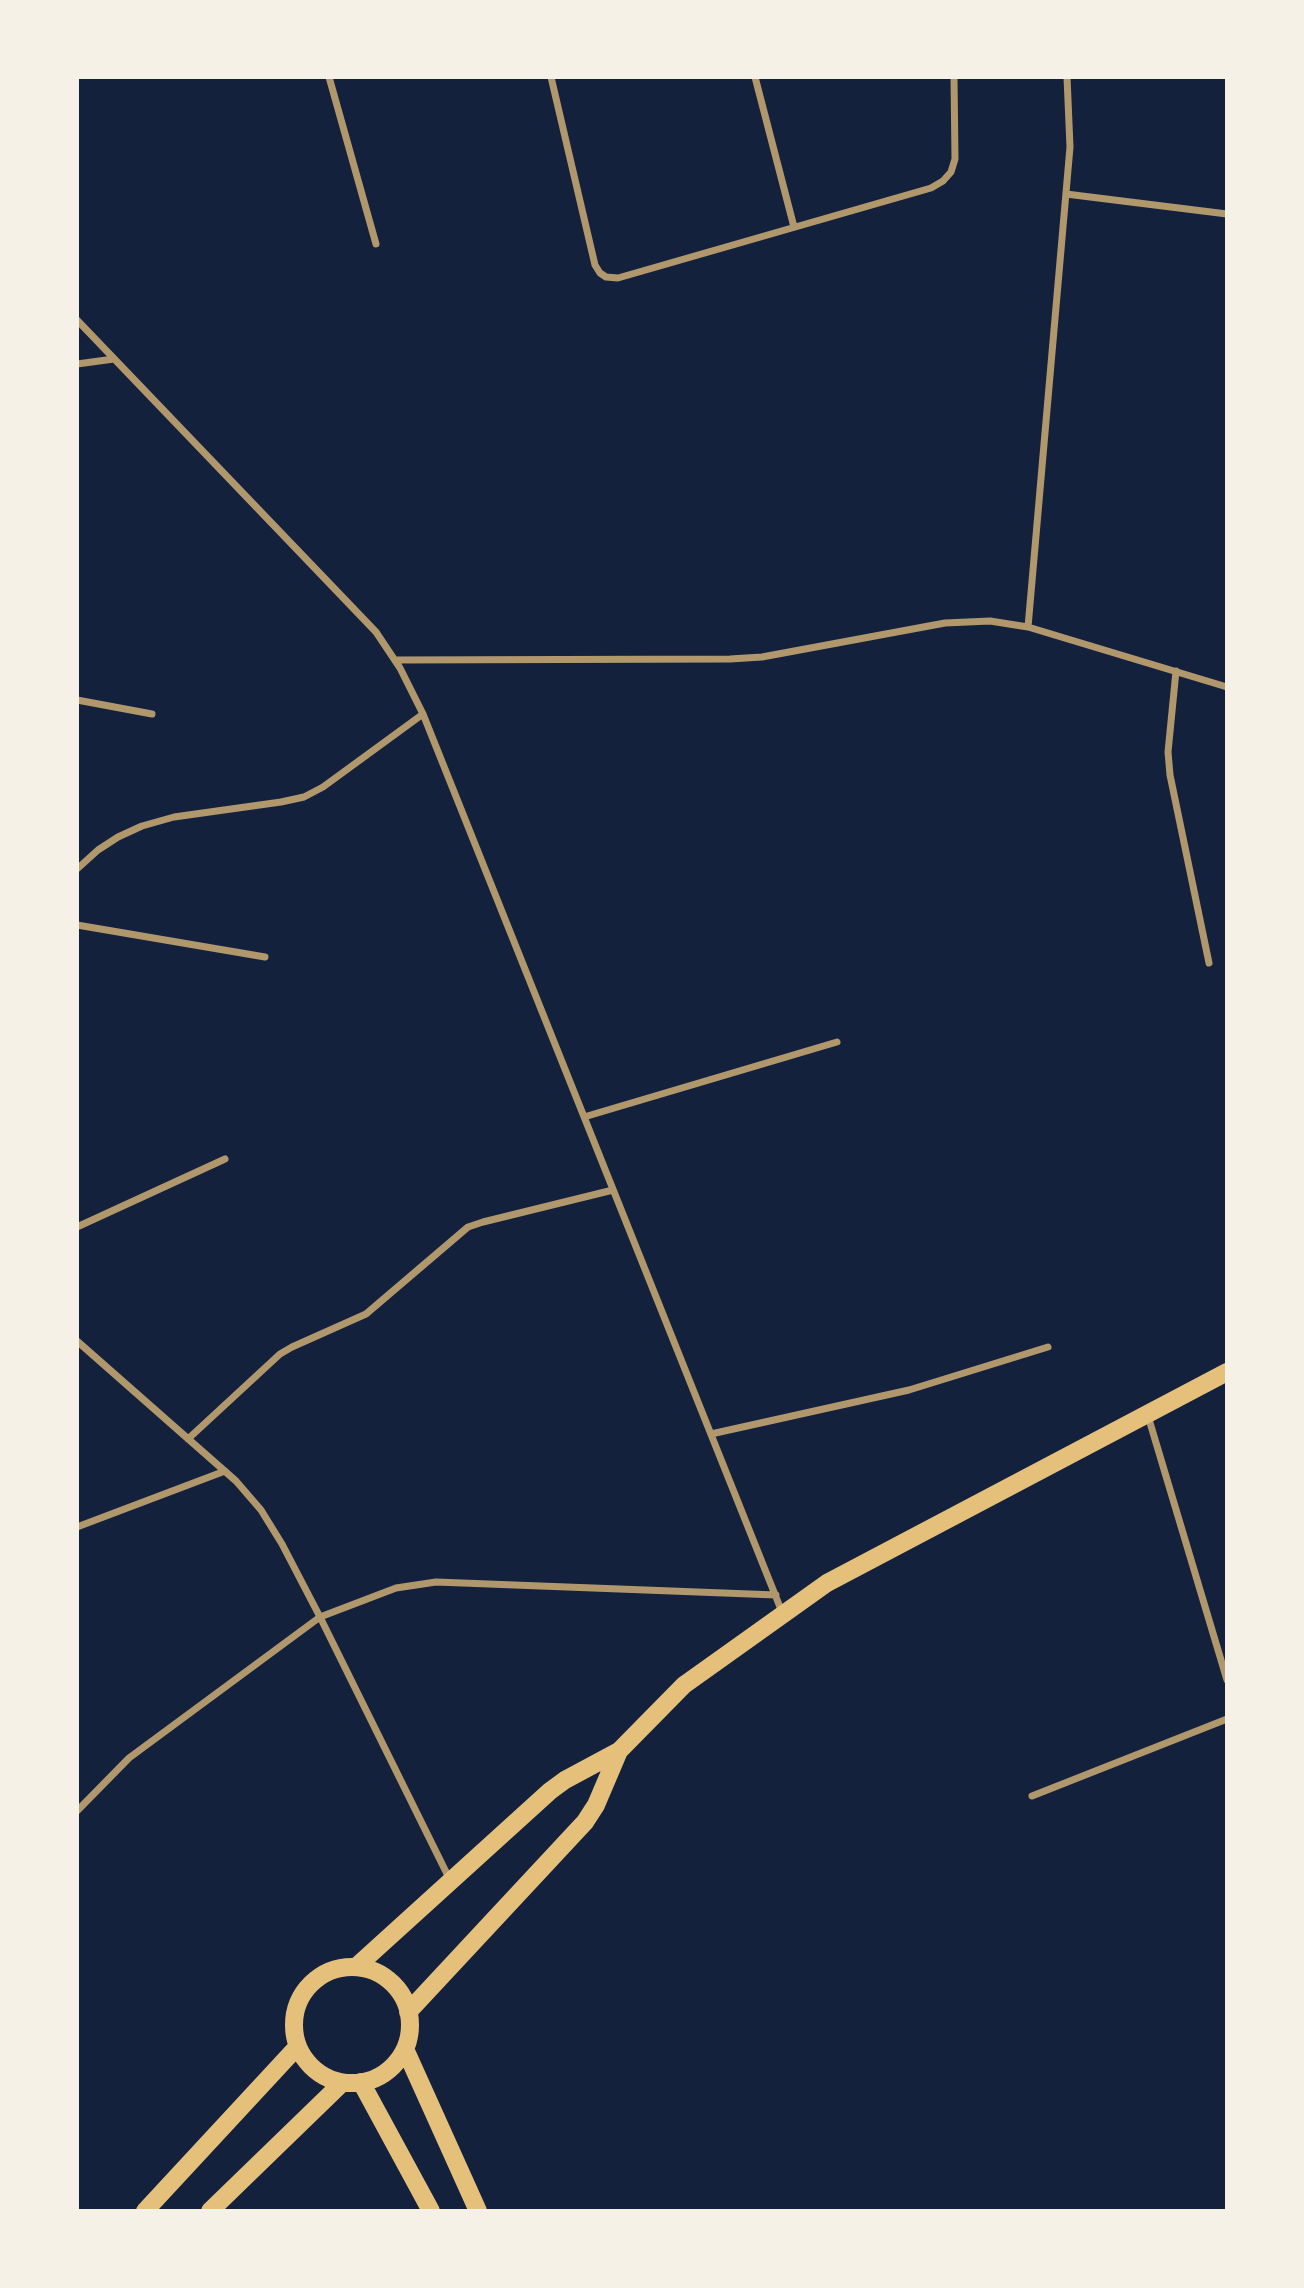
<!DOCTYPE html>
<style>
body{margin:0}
#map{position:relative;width:1304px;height:2288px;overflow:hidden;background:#14213d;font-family:"Varela Round",sans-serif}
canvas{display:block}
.frame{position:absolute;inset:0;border:79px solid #f6f1e7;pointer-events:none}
</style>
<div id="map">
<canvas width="1304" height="2288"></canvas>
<div class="frame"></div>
</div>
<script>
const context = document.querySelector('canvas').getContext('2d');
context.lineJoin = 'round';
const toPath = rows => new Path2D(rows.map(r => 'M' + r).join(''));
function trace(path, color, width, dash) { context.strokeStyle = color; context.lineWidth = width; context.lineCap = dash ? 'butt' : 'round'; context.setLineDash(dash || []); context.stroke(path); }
trace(toPath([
 [329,77,376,244],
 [551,77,595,265,600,273,606,277,618,278,931,188,943,181,951,172,955,159,954,77],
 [755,77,794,227],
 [1066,194,1227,214],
 [77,320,376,632,400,668,423,714,782,1612],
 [77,364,114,359],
 [1028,627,1070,147,1067,77],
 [395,660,730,659,762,657,945,623,990,621,1028,627,1227,687],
 [1176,671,1168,752,1170,775,1209,963],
 [77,700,152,714],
 [77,869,98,850,118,837,142,826,174,817,281,802,304,797,323,787,423,714],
 [77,925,265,957],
 [584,1117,837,1042],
 [77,1227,225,1159],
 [77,1341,236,1481,261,1510,282,1544,320,1617,451,1882],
 [1148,1416,1227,1680],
 [711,1434,909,1390,1048,1347],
 [188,1439,280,1354,292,1347,366,1314,468,1227,483,1222,613,1190],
 [77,1527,225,1471],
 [1032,1796,1227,1719],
 [77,1811,129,1758,320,1617,396,1588,436,1582,776,1595]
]), '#b1986c', 7);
trace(toPath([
 [356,1967,550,1791,565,1780,619,1751,684,1685,827,1583,1227,1372],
 '294 2025a58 58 0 1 1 116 0a58 58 0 1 1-116 0Z',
 [408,2012,585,1822,596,1805,619,1751],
 [405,2049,478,2211],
 [361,2082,431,2211],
 [145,2211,297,2047],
 [210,2211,342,2083]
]), '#e5c07b', 18);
</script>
